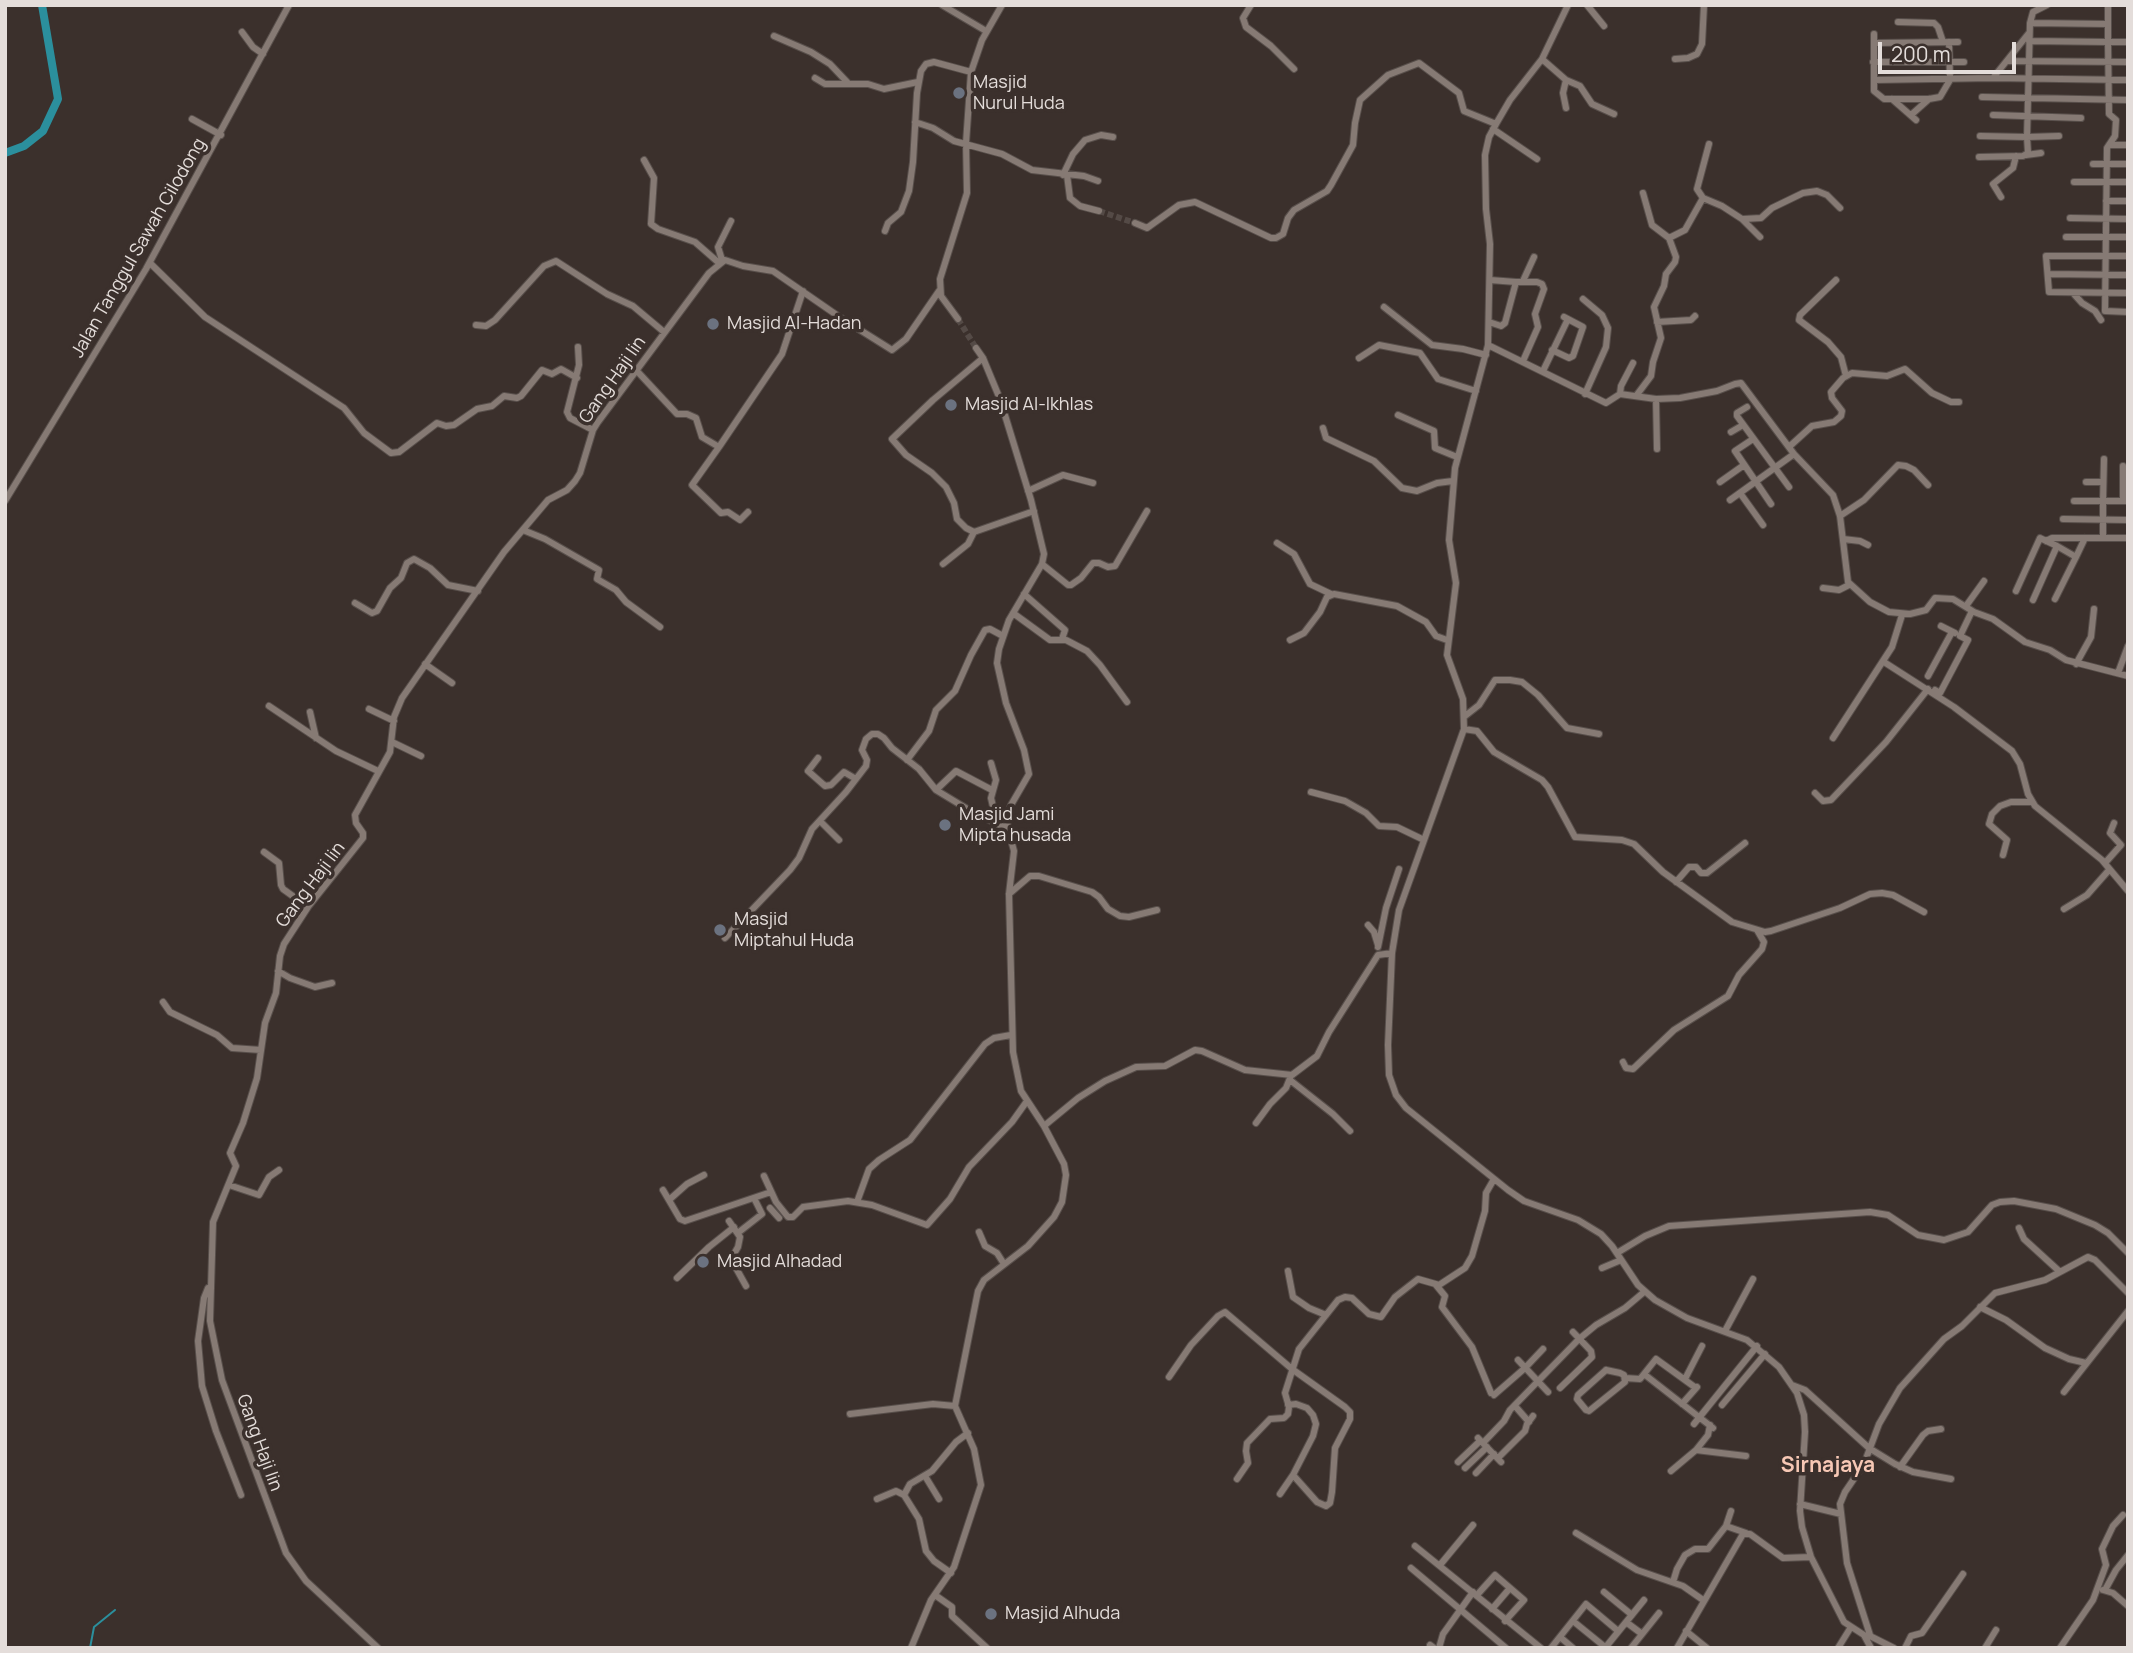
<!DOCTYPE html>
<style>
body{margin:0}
#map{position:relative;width:2133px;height:1653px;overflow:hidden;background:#3b302c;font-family:Manrope,sans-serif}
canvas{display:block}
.frame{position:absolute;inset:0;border:7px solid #e4ddda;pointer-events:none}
.scale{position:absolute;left:1878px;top:42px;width:138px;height:32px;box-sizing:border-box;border:4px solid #e4ddda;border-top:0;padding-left:9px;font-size:21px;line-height:24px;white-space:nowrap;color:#e4ddda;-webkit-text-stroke:5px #3b302c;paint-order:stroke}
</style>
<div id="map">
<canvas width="2133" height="1653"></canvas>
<div class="frame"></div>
<div class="scale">200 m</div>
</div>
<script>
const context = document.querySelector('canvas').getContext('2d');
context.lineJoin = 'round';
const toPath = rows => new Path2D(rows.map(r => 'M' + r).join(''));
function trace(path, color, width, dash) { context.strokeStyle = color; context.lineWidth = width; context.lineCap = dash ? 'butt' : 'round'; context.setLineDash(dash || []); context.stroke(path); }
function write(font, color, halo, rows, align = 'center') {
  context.font = font + ' Manrope,sans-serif'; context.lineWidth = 7; context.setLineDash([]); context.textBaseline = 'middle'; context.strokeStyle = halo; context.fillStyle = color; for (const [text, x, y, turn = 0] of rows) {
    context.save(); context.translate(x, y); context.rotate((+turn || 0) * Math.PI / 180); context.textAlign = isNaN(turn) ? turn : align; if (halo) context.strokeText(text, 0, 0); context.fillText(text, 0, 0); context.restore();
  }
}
trace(toPath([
 [90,1648,94,1627,115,1610]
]), '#2b8f9d', 2);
trace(toPath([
 [5,153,24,146,43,131,58,99,42,5]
]), '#2b8f9d', 8);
trace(toPath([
 [1099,211,1135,223],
 [958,319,976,348]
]), '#544a46', 6, [6, 3]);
const minor = toPath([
 [942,5,986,31],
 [1251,5,1243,18,1246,27,1271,46,1294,69],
 [1568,5,1542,59,1510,100,1496,124,1489,137,1485,155,1486,209,1490,244,1488,345,1455,468,1449,540,1456,583,1447,655,1463,699,1464,729,1399,910,1392,953,1388,1045,1389,1075,1396,1095,1406,1108,1508,1190,1524,1201,1578,1220,1601,1234,1612,1246,1638,1285,1655,1300,1687,1318,1747,1340,1779,1367,1797,1393,1804,1415,1805,1432,1800,1511,1802,1527,1811,1557,1844,1622,1864,1635,1871,1648],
 [1587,5,1604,26],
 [2108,5,2108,42,2128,42],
 [1898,22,1934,23,1938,27,1943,42],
 [2030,23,2033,12,2047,5],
 [242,32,253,47,263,54],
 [1874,34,1874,91,1884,99,1929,99,1940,97,1950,80,1949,42],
 [774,36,811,52,830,64,848,83],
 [2029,41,2108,42,2109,114,2116,120,2115,136,2107,148,2105,311,2128,312],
 [1874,43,1958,42],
 [1542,59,1566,80,1563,93,1566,108],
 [1675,59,1688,58,1697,54,1702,44,1704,5],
 [2008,61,2128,62],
 [1873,62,1964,62],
 [815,78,825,84,868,84,884,89,918,82],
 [1993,78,2128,80],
 [1566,80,1580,86,1592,104,1614,114],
 [1874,80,1993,78,2029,33],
 [1982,97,2128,100],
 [1892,99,1916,120],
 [1911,115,1929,99],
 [1993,115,2081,118],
 [192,119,221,135],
 [915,122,933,128,954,141,1002,154,1032,170,1084,176,1098,181],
 [1493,129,1537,159],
 [2059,136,2027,137,2030,23,2108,24],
 [2109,145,2128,145],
 [2026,155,2041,153],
 [1979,157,2023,156,2028,153,2027,137,1980,136],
 [644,160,654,178,651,224,658,229,695,242,719,263],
 [2093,164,2128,164],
 [1063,175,1073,154,1085,140,1101,135,1113,137],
 [1067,175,1070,198,1080,206,1099,211],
 [2074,182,2128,182],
 [2001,197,1993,184,2013,168,2016,156],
 [1703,198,1697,189,1709,144],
 [2106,201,2128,201],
 [2070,218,2128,219],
 [1743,219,1761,218,1772,208,1803,193,1817,191,1827,195,1840,208],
 [1135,223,1147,228,1179,205,1195,202,1271,238,1276,238,1283,234,1288,218,1294,210,1327,191,1331,185,1353,145,1355,123,1360,100,1388,75,1419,63,1459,93,1464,111,1496,124],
 [885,231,888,223,901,212,909,191,913,162,917,93,921,71,926,64,934,62,971,72],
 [2066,237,2128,237],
 [1669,238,1685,230,1703,198,1722,206,1742,219,1760,237],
 [2128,256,2046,256,2049,292,2128,293],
 [722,260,718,247,731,221],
 [150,263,205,317,344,408,364,433,391,453,399,452,437,423,446,426,454,425,477,409,492,406,504,396,517,398,521,396,542,370,552,374,561,369,577,378],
 [2049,274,2128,275],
 [1836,280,1800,315,1799,320,1828,342,1841,357,1846,376],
 [1523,281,1534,257],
 [1516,282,1537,282,1542,284,1544,289,1535,314,1538,327,1523,361],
 [2073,293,2082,303,2095,311,2101,320],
 [1583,299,1602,315,1608,328,1606,347,1585,394],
 [1384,307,1432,345,1463,349,1486,355],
 [958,319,941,296,940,279,967,193,966,143,971,72,982,40,1002,5],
 [1489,322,1501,326,1505,323,1516,282,1490,280],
 [1657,322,1691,320,1695,316],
 [476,325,486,326,495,320,544,266,556,261,607,294,633,306,664,332],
 [1488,345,1606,403,1620,394,1656,399,1680,398,1717,391,1735,384,1741,383,1794,454,1833,495,1840,516,1848,582,1870,602,1889,612,1910,614,1926,610,1935,598,1953,599,1974,612,1993,619,2025,642,2050,650,2066,660,2128,676],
 [578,347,579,365,567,412,570,418,593,430],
 [1552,350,1569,358,1573,356,1583,327,1564,317],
 [1359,358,1379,345,1420,353,1438,379,1476,391],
 [637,371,677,414,687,414,696,418,702,437,719,447,782,354,803,291],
 [1543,371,1568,319],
 [1620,394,1621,386,1633,363],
 [1636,396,1651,376,1653,362,1661,338,1654,307,1664,286,1666,274,1675,262,1676,257,1669,238,1652,225,1643,193],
 [1656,399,1657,449],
 [1747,407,1737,413,1737,416,1789,487],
 [1398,415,1434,431,1435,448,1457,457],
 [1323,428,1326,438,1374,461,1402,488,1417,491,1437,483,1453,481],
 [1731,432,1743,425],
 [1753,439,1735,451,1771,504],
 [1790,446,1812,426,1834,422,1841,416,1842,411,1832,398,1831,392,1843,378,1852,373,1887,376,1905,369,1932,393,1951,402,1959,402],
 [719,447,692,485,721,513,728,512,740,520,748,512],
 [1720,482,1744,465],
 [2086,482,2103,482],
 [1028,491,1063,475,1093,483],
 [1740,493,1763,525],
 [1730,500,1794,454],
 [5,501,146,269,289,5],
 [2074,501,2103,501,2104,459],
 [2123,501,2123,466],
 [1840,516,1864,500,1898,465,1906,466,1914,470,1928,485],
 [2063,519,2128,520],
 [523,530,545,539,599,570,597,579,616,590,626,602,660,627],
 [974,532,966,528,957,519,954,503,946,487,932,473,906,455,892,439,933,400,983,358],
 [2103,538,2128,538],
 [1843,539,1860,541,1868,545],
 [2046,541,2052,538,2103,538,2103,501,2128,501],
 [1277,543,1294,554,1310,584,1331,594],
 [2057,546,2076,557,2085,538],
 [943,564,968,544,974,532,1034,511],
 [1042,564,1068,585,1071,585,1081,578,1093,563,1099,563,1108,567,1115,566,1147,511],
 [1823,588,1839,590,1849,585],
 [2016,591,2040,538,2057,546,2033,600],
 [1024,594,1065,630,1062,639],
 [2055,599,2076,557],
 [355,603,372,613,377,611,390,588,401,578,407,563,414,559,430,568,448,585,478,591],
 [1966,606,1984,581],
 [1013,613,1050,640,1066,640,1087,651,1100,665,1127,702],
 [1941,626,1955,633],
 [1290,640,1304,633,1320,612,1327,597,1334,594,1397,606,1426,622,1436,636,1447,640],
 [1884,662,1954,707,2012,751,2020,764,2028,794,2035,806,2102,860,2128,891],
 [425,664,452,683],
 [2076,664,2091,637,2094,609],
 [2118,673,2128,646],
 [1928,676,1952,632],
 [1935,690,1940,693,1968,640,1960,636,1972,611],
 [269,706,336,751,378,771],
 [369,709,394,721],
 [310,712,316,738],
 [1465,716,1479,705,1495,680,1510,680,1522,682,1538,695,1567,728,1599,734],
 [1464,729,1477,731,1494,752,1542,780,1548,787,1575,837,1622,840,1634,844,1663,872,1732,922,1765,932,1771,931,1840,908,1870,894,1882,893,1893,895,1924,912],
 [1833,738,1892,647,1902,615],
 [392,742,421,756],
 [818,758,808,771,825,786,831,785,844,772,856,779],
 [907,760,929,731,936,710,955,691,971,655,985,630,990,629,1003,636],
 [991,763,996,780,991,798,997,824],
 [936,790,956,771,992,790],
 [1311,792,1345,801,1366,813,1379,826,1397,827,1424,840],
 [1815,793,1823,801,1831,800,1886,742,1928,689],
 [820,821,839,840],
 [264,852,279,863,281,885,283,889,308,907],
 [2003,855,2007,840,1989,824,1992,814,2000,806,2011,802,2032,802],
 [2105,863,2121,845,2110,833,2114,823],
 [1676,882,1689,867,1696,867,1701,873,1707,873,1745,843],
 [1009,894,1030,876,1039,876,1092,892,1099,897,1108,909,1120,916,1129,917,1157,910],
 [2064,909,2087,895,2109,870],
 [1368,925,1374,932,1378,945],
 [725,938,790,870,799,858,812,829,846,792,866,766,867,760,862,750,866,739,872,734,878,734,884,738,892,748,919,769,936,790,974,813,1008,829],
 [1378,947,1386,908,1399,869],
 [278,971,290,978,315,987,332,983],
 [163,1002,170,1012,217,1035,232,1048,261,1050],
 [1623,1062,1626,1068,1633,1069,1674,1030,1728,996,1739,975,1762,949,1764,942,1757,930],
 [1290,1080,1333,1114,1350,1131],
 [1256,1123,1270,1104,1286,1088,1290,1078],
 [1044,1126,1078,1098,1105,1081,1136,1067,1165,1066,1195,1050,1202,1051,1245,1070,1292,1075,1317,1056,1329,1032,1378,955,1392,953],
 [764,1176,776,1202,788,1217,793,1217,803,1207,848,1201,872,1205,927,1225,950,1199,969,1167,1012,1122,1027,1101],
 [229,1185,259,1195,269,1177,279,1170],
 [663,1190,680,1219,685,1221,771,1192],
 [669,1200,687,1184,704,1175],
 [857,1202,869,1169,879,1160,910,1140,985,1044,994,1038,1011,1035],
 [770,1208,779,1218],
 [729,1221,740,1237,738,1247,731,1259,746,1286],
 [2019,1228,2024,1239,2059,1271],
 [739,1232,762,1214,754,1198],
 [979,1232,985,1246,997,1253,1004,1264],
 [1617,1253,1645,1236,1669,1226,1870,1212,1888,1215,1918,1235,1944,1240,1968,1232,1992,1205,2000,1202,2014,1201,2056,1209,2095,1225,2108,1233,2128,1253],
 [1602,1268,1621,1260],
 [1288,1271,1293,1297,1309,1308,1326,1315],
 [677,1278,709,1247,734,1227],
 [1436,1285,1445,1296,1442,1307,1472,1347,1491,1393],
 [208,1288,204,1298,198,1341,202,1386,216,1431,241,1495],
 [1980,1307,2006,1320,2045,1348,2069,1359,2086,1363],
 [1725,1331,1753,1279],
 [1518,1360,1548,1392],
 [1606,1370,1620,1373,1624,1375,1625,1382,1589,1411,1586,1410,1577,1399,1578,1395,1606,1370],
 [1644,1374,1713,1428],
 [1169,1377,1191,1345,1218,1316,1225,1312,1292,1369,1345,1407,1350,1412,1350,1419,1335,1448,1332,1492,1330,1503,1326,1506,1317,1502,1293,1475,1313,1436,1316,1424,1313,1415,1307,1408,1296,1404,1288,1405],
 [1625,1378,1640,1379,1656,1359,1696,1388],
 [1685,1379,1702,1346],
 [1792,1385,1805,1390,1869,1448,1895,1464,1913,1472,1951,1479],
 [1560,1388,1592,1357,1591,1351,1573,1332],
 [2064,1392,2128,1311],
 [1494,1395,1525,1368,1543,1349],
 [1682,1404,1697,1387],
 [1722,1405,1765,1354],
 [1515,1406,1529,1422],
 [850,1414,933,1404,955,1406],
 [1694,1424,1757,1346],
 [1478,1438,1501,1462],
 [1483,1443,1504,1421,1510,1410,1579,1339,1596,1325,1625,1308,1644,1292],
 [1696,1450,1708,1435,1710,1425],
 [1498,1458,1525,1431,1527,1424,1533,1416],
 [1458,1462,1480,1441],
 [1900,1467,1923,1435,1928,1431,1941,1429],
 [1465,1468,1487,1447],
 [1671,1471,1696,1450,1746,1456],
 [1476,1473,1494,1454],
 [925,1476,939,1499],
 [1237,1479,1248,1463,1246,1451,1247,1443,1270,1419,1284,1418,1288,1414,1289,1407,1285,1393,1299,1349,1338,1300,1345,1297,1352,1298,1369,1314,1381,1317,1395,1297,1418,1279,1439,1285,1465,1268,1472,1256,1485,1211,1486,1193,1494,1179],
 [1280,1494,1293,1475],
 [877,1499,896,1491,904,1495],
 [1800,1504,1841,1514],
 [1726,1526,1746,1533],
 [1576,1533,1637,1570,1683,1586,1703,1600],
 [1415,1546,1541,1648],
 [1440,1565,1473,1525],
 [1411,1568,1506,1648],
 [951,1573,934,1561,926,1551,919,1519,904,1495,910,1484,932,1471,956,1442,968,1433],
 [1673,1582,1677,1569,1685,1555,1695,1549,1708,1549,1726,1526,1731,1511],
 [2103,1590,2113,1593,2128,1606],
 [2105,1590,2116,1570,2128,1555],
 [1604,1592,1632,1615],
 [935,1595,952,1607,952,1616,987,1648],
 [1477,1595,1495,1575,1524,1600,1505,1621],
 [1492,1609,1510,1588],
 [1573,1621,1605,1647],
 [1626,1622,1642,1634],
 [1686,1631,1707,1648],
 [1868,1635,1894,1648],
 [1870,1635,1847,1563,1840,1504,1845,1492,1864,1464,1879,1424,1900,1388,1944,1339,1962,1326,1995,1293,2045,1280,2088,1257,2095,1260,2128,1293],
 [1560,1637,1573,1648],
 [1430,1645,1434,1648],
 [378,1648,306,1581,286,1553,222,1380,210,1321,213,1222,236,1166,230,1153,243,1123,257,1078,265,1023,276,993,280,956,284,944,308,907,363,838,363,833,356,823,355,815,390,752,394,717,402,698,504,552,548,500,567,490,575,481,580,473,593,430,598,422,709,273,725,260,743,266,773,271,841,318,892,350,906,339,939,291],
 [911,1648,931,1600,954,1567,981,1485,974,1449,955,1406,978,1291,984,1280,1028,1246,1054,1217,1062,1202,1066,1175,1064,1164,1044,1126,1021,1091,1013,1052,1009,894,1014,851,1008,829,1007,818,1011,805,1029,774,1024,750,1006,703,997,663,999,649,1009,620,1042,564,1044,554,1031,500,1000,399,983,358,976,348],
 [1439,1648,1443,1634,1473,1592],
 [1551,1648,1586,1604,1618,1631],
 [1605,1648,1644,1600],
 [1631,1648,1659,1613],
 [1677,1648,1743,1534,1750,1534,1783,1558,1811,1557],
 [1838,1648,1851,1627],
 [1905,1648,1911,1636,1922,1633,1963,1574],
 [1985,1648,1996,1630],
 [2060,1648,2093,1600,2106,1565,2102,1549,2113,1526,2123,1515]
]);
trace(minor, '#584f4b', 8);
trace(minor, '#867a74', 6);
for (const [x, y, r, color] of [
 [959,93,7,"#6b7280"],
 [713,324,7,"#6b7280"],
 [951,405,7,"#6b7280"],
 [945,825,7,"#6b7280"],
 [720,930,7,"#6b7280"],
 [703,1262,7,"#6b7280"],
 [991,1614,7,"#6b7280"]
]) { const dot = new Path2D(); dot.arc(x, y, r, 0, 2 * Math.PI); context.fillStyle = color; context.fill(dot); trace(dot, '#3b302c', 2.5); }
write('18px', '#e4ddda', '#3b302c', [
 ["Masjid",973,83],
 ["Nurul Huda",973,104],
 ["Masjid Al-Hadan",727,324],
 ["Masjid Al-Ikhlas",965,405],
 ["Masjid Jami",959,815],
 ["Mipta husada",959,836],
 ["Masjid",734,920],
 ["Miptahul Huda",734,941],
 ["Masjid Alhadad",717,1262],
 ["Masjid Alhuda",1005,1614]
], 'left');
write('18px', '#e4ddda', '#3b302c', [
 ["Jalan Tanggul Sawah Cilodong",139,248,-60],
 ["Gang Haji Iin",613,380,-55],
 ["Gang Haji Iin",311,885,-53],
 ["Gang Haji Iin",259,1443,70]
]);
write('bold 21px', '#f7c8b5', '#3b302c', [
 ["Sirnajaya",1828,1466]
]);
</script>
